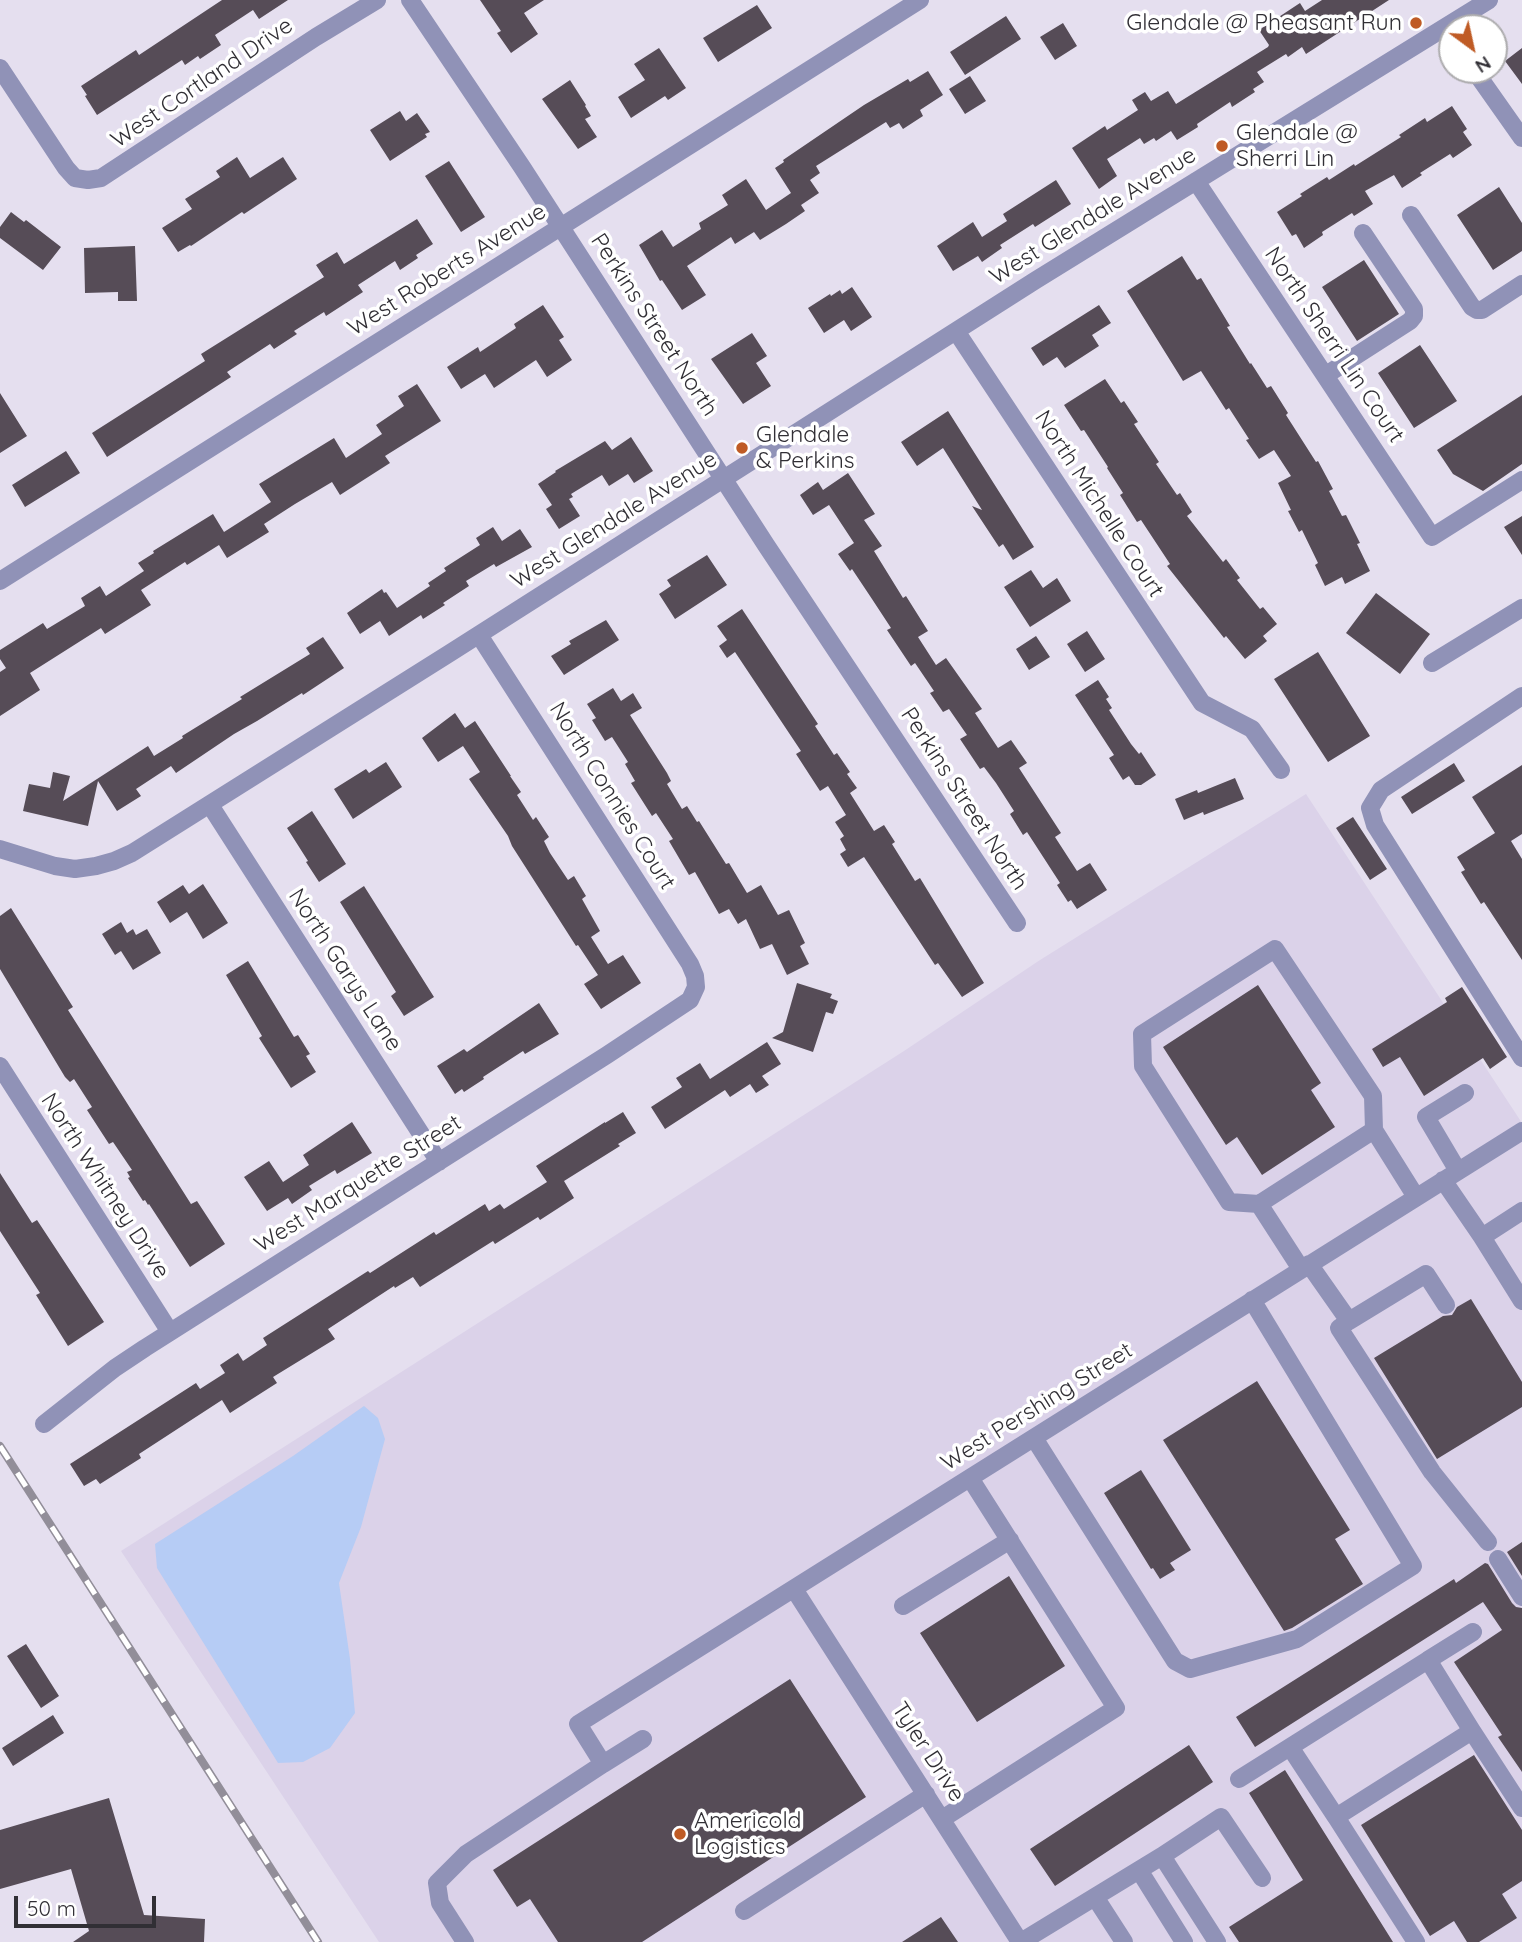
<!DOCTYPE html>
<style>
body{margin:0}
#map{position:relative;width:1522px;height:1942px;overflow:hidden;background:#e5dfef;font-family:Quicksand,sans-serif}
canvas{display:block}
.north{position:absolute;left:1438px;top:14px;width:70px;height:70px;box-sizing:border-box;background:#fff;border:2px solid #adacae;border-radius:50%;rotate:147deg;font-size:19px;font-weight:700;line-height:28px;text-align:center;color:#312f35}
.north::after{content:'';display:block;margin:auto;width:24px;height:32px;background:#bf5b25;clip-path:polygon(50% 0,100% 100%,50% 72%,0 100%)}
.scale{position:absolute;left:14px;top:1896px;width:142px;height:32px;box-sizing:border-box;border:4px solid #312f35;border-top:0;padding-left:9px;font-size:21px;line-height:24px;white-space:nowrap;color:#312f35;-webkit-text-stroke:5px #fff;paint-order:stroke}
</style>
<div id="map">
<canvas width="1522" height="1942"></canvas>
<div class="north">N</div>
<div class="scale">50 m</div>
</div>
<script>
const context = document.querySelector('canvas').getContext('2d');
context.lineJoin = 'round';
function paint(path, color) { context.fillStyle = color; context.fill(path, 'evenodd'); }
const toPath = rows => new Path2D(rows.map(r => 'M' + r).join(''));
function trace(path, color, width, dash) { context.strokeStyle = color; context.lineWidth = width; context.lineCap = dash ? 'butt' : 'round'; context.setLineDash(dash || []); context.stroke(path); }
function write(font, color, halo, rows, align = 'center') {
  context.font = font + ' Quicksand,sans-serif'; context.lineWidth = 7; context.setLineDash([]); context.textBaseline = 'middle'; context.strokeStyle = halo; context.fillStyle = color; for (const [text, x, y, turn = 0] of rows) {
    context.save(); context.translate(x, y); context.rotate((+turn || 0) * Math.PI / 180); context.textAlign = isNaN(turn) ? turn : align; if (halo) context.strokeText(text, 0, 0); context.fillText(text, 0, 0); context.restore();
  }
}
paint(toPath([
 [1306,794,1522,1123,1522,1942,379,1942,121,1551,904,1051,1040,960]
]), '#dbd2e9');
paint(toPath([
 [364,1406,378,1418,385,1439,361,1527,339,1583,350,1659,355,1713,330,1748,303,1762,278,1763,157,1568,155,1544,293,1456]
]), '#b6ccf5');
paint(toPath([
 [222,0,288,0,259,19,253,10,215,35,221,45,200,59,198,56,185,65,182,60,97,115,85,96,87,95,81,86,136,50,139,55],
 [480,0,544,0,524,13,538,34,511,53,497,33,501,31],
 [1322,0,1389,0,1306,54,1302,47,1288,57,1286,54,1257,72,1264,82,1253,89,1255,92,1232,107,1230,102,1197,124,1198,127,1177,140,1171,131,1156,141,1154,138,1144,144,1140,138,1107,159,1117,176,1099,189,1072,148,1105,126,1107,130,1138,110,1132,100,1145,92,1151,101,1168,91,1176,104,1268,47,1269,45,1259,30,1300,3,1305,11],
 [757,5,772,28,718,62,703,38],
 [1006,16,1021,39,965,75,950,52],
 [1063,23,1077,46,1055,60,1040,37],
 [659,48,686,88,668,100,665,96,631,118,618,97,645,80,634,64],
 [1522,48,1522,84,1505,61],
 [928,71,943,95,920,110,923,116,903,129,899,123,890,128,886,122,816,166,820,173,810,180,819,193,801,205,805,211,786,224,760,240,754,232,735,244,731,237,687,266,706,295,682,310,662,280,660,281,639,245,662,230,673,247,701,229,699,223,728,205,722,195,746,179,766,210,791,193,775,168,784,162,783,160,864,105,908,79,910,82],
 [970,76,986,101,965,114,949,89],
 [570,80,586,105,585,106,591,116,585,119,597,137,578,149,542,99],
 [1452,106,1467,129,1463,132,1472,145,1453,158,1450,154,1420,173,1422,175,1402,188,1394,175,1365,191,1373,204,1354,216,1352,213,1322,232,1323,235,1304,248,1296,234,1292,236,1277,212,1302,196,1300,194,1327,177,1329,180,1354,164,1355,166,1401,137,1399,135,1425,118,1427,122],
 [400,111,406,121,417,113,430,132,425,134,427,137,390,161,370,130],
 [237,157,250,178,283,157,297,179,244,214,242,212,191,246,190,245,178,252,162,228,192,209,185,199,220,177,216,171],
 [449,161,485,217,461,232,425,176],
 [1056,180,1071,204,1035,227,1033,224,1000,245,1002,248,982,262,978,256,953,271,937,246,973,222,982,237,1007,221,1003,214],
 [1499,187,1522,223,1522,251,1493,270,1457,215],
 [11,212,24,222,26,220,61,247,43,270,0,238,0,227],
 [417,219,433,244,416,255,418,258,400,270,395,261,358,285,363,292,326,316,324,312,294,331,297,334,274,349,270,344,227,372,231,377,107,457,92,433,205,361,201,354,324,277,316,265,337,252,344,264],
 [135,246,137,301,118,301,118,292,85,293,84,248],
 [1182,256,1197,280,1201,278,1230,326,1227,327,1250,364,1251,363,1267,388,1271,386,1288,413,1286,415,1316,462,1318,461,1333,489,1329,491,1342,516,1346,515,1360,543,1357,544,1370,571,1345,584,1342,577,1325,586,1315,565,1318,563,1302,530,1299,532,1288,511,1291,510,1278,483,1291,476,1274,450,1259,459,1246,440,1249,439,1229,408,1226,410,1201,371,1183,381,1127,291],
 [1364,260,1399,314,1357,341,1322,287],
 [852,287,872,317,851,331,844,320,824,333,808,308,830,294,831,296,840,290,842,294],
 [543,305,564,337,559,340,572,360,547,377,536,360,494,388,485,374,461,389,447,367,478,347,480,352,516,328,514,324],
 [1099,305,1111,323,1092,335,1099,346,1065,368,1057,357,1043,366,1031,348],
 [752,333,767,356,756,363,771,386,743,404,711,359],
 [1420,345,1457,401,1414,428,1378,373],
 [1105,379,1121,403,1124,401,1138,422,1134,424,1159,462,1156,464,1177,495,1180,493,1192,512,1187,516,1223,562,1226,559,1240,578,1237,580,1260,609,1263,607,1277,624,1263,636,1267,641,1245,659,1226,636,1224,638,1167,566,1170,564,1141,520,1137,522,1120,495,1123,493,1107,468,1108,467,1084,430,1081,431,1064,405],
 [417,384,441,421,385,456,390,463,340,495,332,482,295,504,264,524,269,532,227,558,219,545,187,565,185,562,141,590,151,605,105,634,101,628,30,673,40,690,0,716,0,672,6,668,0,659,0,650,43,623,47,629,85,606,81,598,100,586,106,596,144,571,138,563,154,553,153,551,213,514,224,532,271,502,259,484,334,438,346,458,382,434,376,425,404,406,398,396],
 [0,393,27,436,0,453],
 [1522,395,1522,464,1483,491,1453,474,1437,450],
 [948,411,1034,547,1013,560,1003,544,999,547,972,506,982,510,943,448,917,466,901,442],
 [631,437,653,471,634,483,628,474,609,486,602,475,571,494,573,497,569,499,580,516,559,529,546,509,552,505,538,484,556,472,555,471,605,441,612,450],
 [66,451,80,473,25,507,12,485],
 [848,473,875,514,864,520,882,546,874,551,903,598,906,596,928,631,918,637,936,665,946,658,982,709,975,713,998,748,1011,740,1027,763,1019,768,1061,833,1055,837,1077,871,1090,863,1107,890,1077,909,1071,900,1068,902,1057,885,1060,883,1027,832,1023,835,1010,814,1014,811,996,783,984,767,980,769,960,739,967,735,949,709,943,712,930,693,934,691,915,663,911,666,887,630,891,628,872,599,852,569,850,571,838,554,854,543,829,505,813,515,800,495,818,482,823,490],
 [1522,516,1522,555,1504,527],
 [493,527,502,541,520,529,532,547,496,567,494,564,466,581,469,586,443,603,445,605,423,619,421,615,389,636,380,621,360,634,347,613,382,589,384,593,386,592,397,608,430,586,428,583,446,571,444,568,480,545,476,538],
 [707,555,727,585,675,619,659,594,671,586,667,580],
 [1031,570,1043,588,1057,578,1071,601,1030,627,1004,587],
 [1376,593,1430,634,1400,674,1346,633],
 [742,609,818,724,815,726,834,755,837,753,850,772,847,774,857,788,850,793,874,831,884,825,895,842,892,844,915,881,920,878,984,983,962,997,938,963,935,965,864,857,848,867,840,854,846,850,840,839,844,836,835,822,846,815,828,786,820,791,796,754,801,751,735,652,727,658,719,646,727,640,717,626],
 [606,620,619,640,564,675,551,656,571,644,569,641],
 [1087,631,1105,659,1085,672,1067,644],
 [1036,636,1050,657,1029,670,1016,649],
 [323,637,344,668,303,695,302,693,257,721,234,734,176,773,171,766,136,789,141,796,117,811,98,781,88,826,23,811,29,784,50,788,53,772,70,776,63,801,148,746,154,756,183,738,182,736,242,699,240,697,310,654,306,648],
 [1318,652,1370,736,1328,762,1274,679],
 [1098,680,1109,697,1106,699,1112,708,1109,710,1131,744,1139,754,1141,752,1156,775,1141,785,1135,785,1129,776,1123,780,1109,758,1114,755,1075,695],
 [613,688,621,701,633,693,642,708,630,715,667,773,671,781,667,784,682,809,687,806,697,822,699,821,726,864,729,863,747,893,761,885,778,915,789,910,805,943,800,946,809,964,787,975,772,944,760,949,746,919,738,924,729,909,719,914,695,872,689,875,669,841,673,839,656,813,652,816,631,783,635,781,625,764,628,762,612,737,605,741,592,720,596,718,587,704],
 [455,713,465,728,475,721,511,776,510,776,521,792,517,795,533,820,536,817,549,837,544,841,550,853,568,880,574,876,586,896,582,899,600,931,591,937,608,964,623,955,641,983,601,1009,584,984,598,975,578,945,576,946,512,846,508,836,469,779,480,772,463,746,438,762,422,738],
 [386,762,402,787,353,819,334,789,366,769,369,773],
 [1454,763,1465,781,1412,814,1401,797],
 [1522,765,1522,834,1511,841,1522,859,1522,960,1484,902,1481,904,1461,872,1465,870,1457,857,1495,833,1472,797],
 [1235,778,1244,799,1204,815,1203,812,1184,820,1175,799,1197,790,1198,793],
 [312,811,346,864,319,882,306,862,308,861,287,828],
 [1353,817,1387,869,1370,880,1336,828],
 [203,884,228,923,203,939,187,912,170,923,157,902,183,885,189,894],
 [364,886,434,997,404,1016,391,996,396,992,340,902],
 [11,908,73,1007,68,1010,191,1204,197,1201,225,1244,190,1267,149,1204,148,1205,145,1200,143,1201,128,1178,130,1177,127,1172,132,1170,113,1142,109,1144,87,1110,92,1107,74,1079,70,1082,65,1077,0,969,0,916],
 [121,922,127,933,133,929,136,935,147,929,161,953,133,970,121,951,115,955,102,934],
 [248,961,294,1037,298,1035,310,1054,306,1056,316,1072,291,1088,259,1038,262,1036,226,975],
 [797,983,832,994,830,998,838,1001,833,1014,826,1012,813,1052,772,1038,783,1032],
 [1258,985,1321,1083,1311,1090,1335,1127,1262,1175,1237,1137,1226,1145,1163,1047],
 [1462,987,1507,1057,1490,1069,1483,1058,1424,1096,1400,1057,1383,1067,1372,1049,1447,1002,1445,998],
 [539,1003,559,1034,525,1054,523,1051,483,1077,484,1079,464,1092,462,1089,455,1094,437,1066,464,1049,467,1052],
 [767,1042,781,1064,762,1076,769,1085,756,1093,750,1084,730,1097,725,1090,665,1129,651,1107,682,1087,676,1078,700,1063,710,1079],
 [623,1112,636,1133,618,1144,620,1146,564,1181,574,1198,540,1220,538,1217,495,1244,493,1241,420,1287,413,1277,395,1288,394,1286,328,1329,335,1339,273,1377,277,1383,230,1413,222,1400,139,1454,141,1458,100,1484,96,1479,84,1486,70,1464,196,1383,200,1389,225,1373,220,1365,238,1353,243,1361,267,1345,263,1338,368,1271,370,1273,434,1232,436,1235,485,1204,489,1211,500,1204,504,1209,547,1182,536,1166,605,1122,605,1123],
 [352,1122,372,1153,337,1174,335,1170,309,1186,312,1190,292,1204,288,1198,267,1211,244,1177,269,1161,283,1182,309,1165,303,1155],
 [0,1173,32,1223,37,1220,104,1322,68,1346,36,1295,40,1293,0,1231],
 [1471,1299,1522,1382,1522,1407,1437,1459,1374,1358,1443,1316,1452,1315,1457,1307],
 [1257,1381,1350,1530,1335,1539,1363,1584,1292,1628,1284,1631,1163,1440],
 [1141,1470,1191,1550,1170,1563,1175,1570,1160,1579,1153,1568,1151,1569,1104,1493],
 [1522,1542,1522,1576,1507,1552],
 [1485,1563,1488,1564,1512,1603,1516,1607,1522,1608,1522,1772,1498,1737,1502,1735,1454,1662,1502,1630,1483,1602,1255,1747,1236,1717,1454,1579,1456,1583],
 [1009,1576,1065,1666,977,1722,920,1633],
 [26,1644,59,1696,41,1708,7,1656],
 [790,1679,866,1797,642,1942,558,1942,530,1899,517,1907,493,1870],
 [53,1715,64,1733,13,1766,2,1748],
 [1189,1745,1213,1782,1055,1886,1030,1849],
 [1474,1755,1522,1830,1522,1881,1502,1894,1517,1918,1479,1942,1467,1942,1454,1921,1430,1936,1361,1825],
 [1285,1770,1393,1942,1239,1942,1229,1927,1303,1880,1249,1793],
 [109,1798,144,1915,205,1919,204,1942,73,1942,89,1931,71,1869,0,1889,0,1830],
 [941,1917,958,1942,902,1942]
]), '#564c57');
trace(toPath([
 [410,0,522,167,766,545,1017,923],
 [0,68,66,168,75,178,88,180,101,178,316,37,377,0],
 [1474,70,1522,138],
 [1196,181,1432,537,1522,480],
 [1411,215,1472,307,1477,310,1482,310,1522,284],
 [956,331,1202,703,1252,729,1281,770],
 [1326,375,1410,321,1414,316,1414,309,1363,233],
 [0,581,920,0],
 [1432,663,1522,608],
 [1522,696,1381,790,1370,808,1375,825,1522,1058],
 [210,805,439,1162],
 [0,849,55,866,75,869,96,866,114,861,132,853,450,653,1036,280,1489,0],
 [0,1066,170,1332],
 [1458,1171,1426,1117,1465,1093],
 [1443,1180,1482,1237,1522,1301],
 [1259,1204,1229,1202,1143,1066,1142,1034,1275,949,1373,1096,1374,1130],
 [1482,1237,1522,1211],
 [1309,1264,1349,1321,1339,1328,1432,1472,1488,1542],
 [1301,1269,1259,1204,1374,1130,1416,1197],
 [1349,1321,1426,1274,1446,1305],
 [44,1424,115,1368,145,1348,607,1055,690,1000,696,987,695,976,690,964,479,635],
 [1034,1438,1175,1661,1190,1669,1297,1639,1413,1566,1252,1300],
 [1498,1559,1522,1597],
 [794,1589,1020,1942],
 [903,1606,1010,1540],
 [1428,1660,1473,1632],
 [603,1764,643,1739],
 [1239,1779,1290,1747],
 [1336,1817,1290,1747,1428,1660,1472,1731],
 [942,1819,1116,1708,970,1478],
 [1162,1856,1221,1817,1262,1878],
 [1139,1870,1184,1942],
 [1095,1897,1124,1942],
 [744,1911,926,1794],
 [465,1942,440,1903,437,1883,466,1854,603,1764,578,1724,1522,1131],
 [1021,1942,1162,1856,1217,1942],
 [1416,1942,1336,1817,1472,1731,1522,1808]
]), '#9092b7', 18);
const rail = toPath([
 [0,1446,318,1942]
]);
trace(rail, '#928e99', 8);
trace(rail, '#fff', 5, [16]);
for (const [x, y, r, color] of [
 [1416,23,7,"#bf5b25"],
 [1222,146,7,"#bf5b25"],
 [742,448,7,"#bf5b25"],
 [680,1834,7,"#bf5b25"]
]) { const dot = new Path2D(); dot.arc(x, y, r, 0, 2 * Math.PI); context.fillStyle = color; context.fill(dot); trace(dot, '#fff', 2.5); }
write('23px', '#312f35', '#fff', [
 ["Glendale @ Pheasant Run",1402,23,"right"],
 ["Glendale @",1236,133],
 ["Sherri Lin",1236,159],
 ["Glendale",756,435],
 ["& Perkins",756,461],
 ["Americold",694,1821],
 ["Logistics",694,1847]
], 'left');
write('23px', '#312f35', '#fff', [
 ["West Cortland Drive",202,83,-34],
 ["West Glendale Avenue",1093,216,-32],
 ["West Roberts Avenue",447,270,-32],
 ["Perkins Street North",654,325,57],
 ["North Sherri Lin Court",1334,345,56],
 ["North Michelle Court",1099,504,57],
 ["West Glendale Avenue",614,520,-32],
 ["North Connies Court",612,796,58],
 ["Perkins Street North",964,799,57],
 ["North Garys Lane",345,970,57],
 ["West Marquette Street",358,1184,-32],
 ["North Whitney Drive",105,1186,57],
 ["West Pershing Street",1037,1407,-32],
 ["Tyler Drive",928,1752,57]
]);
</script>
